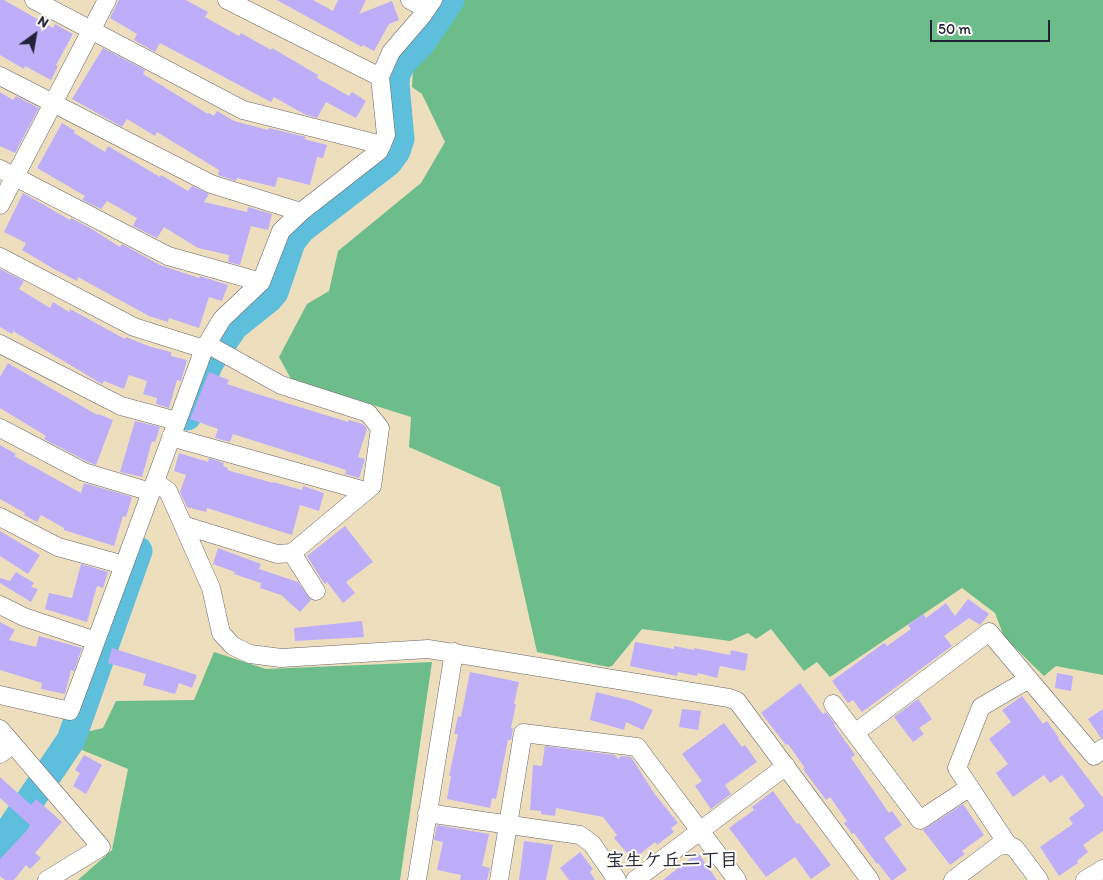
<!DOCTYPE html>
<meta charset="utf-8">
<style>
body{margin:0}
#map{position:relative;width:1103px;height:880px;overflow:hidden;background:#eddfbd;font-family:Itim,sans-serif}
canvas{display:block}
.north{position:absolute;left:10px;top:10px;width:50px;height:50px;-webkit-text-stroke:4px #fdfcf7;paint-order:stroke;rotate:32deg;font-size:14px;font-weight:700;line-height:20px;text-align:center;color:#22223b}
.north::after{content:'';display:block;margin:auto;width:18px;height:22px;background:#22223b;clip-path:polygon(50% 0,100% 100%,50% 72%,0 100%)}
.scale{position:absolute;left:930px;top:20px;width:120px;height:22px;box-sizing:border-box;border:2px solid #22223b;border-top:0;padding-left:6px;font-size:15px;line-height:18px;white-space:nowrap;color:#22223b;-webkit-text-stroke:4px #fdfcf7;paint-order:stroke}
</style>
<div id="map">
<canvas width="1103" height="880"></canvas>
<div class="north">N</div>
<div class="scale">50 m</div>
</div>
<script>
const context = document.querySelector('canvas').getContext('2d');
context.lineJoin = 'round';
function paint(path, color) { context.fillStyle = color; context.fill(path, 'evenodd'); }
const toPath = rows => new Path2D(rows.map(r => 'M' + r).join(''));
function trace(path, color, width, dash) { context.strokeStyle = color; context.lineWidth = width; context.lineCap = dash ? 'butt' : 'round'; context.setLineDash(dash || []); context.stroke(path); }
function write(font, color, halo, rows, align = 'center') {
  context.font = font + ' Itim,"Klee One",sans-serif'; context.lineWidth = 4; context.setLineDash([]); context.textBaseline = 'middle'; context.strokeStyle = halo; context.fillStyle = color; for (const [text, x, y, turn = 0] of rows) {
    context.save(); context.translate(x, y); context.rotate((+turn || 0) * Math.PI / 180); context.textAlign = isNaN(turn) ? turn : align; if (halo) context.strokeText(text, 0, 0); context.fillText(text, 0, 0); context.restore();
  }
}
paint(toPath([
 [453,0,1103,0,1103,675,1056,666,1044,676,1004,637,995,613,962,588,830,677,817,662,804,671,771,629,756,639,748,633,730,641,642,629,612,666,608,667,537,652,500,487,409,447,411,417,291,379,279,357,307,304,329,291,338,251,421,183,445,142,422,94,412,87,413,69,425,39],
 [214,652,266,669,432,662,400,880,78,880,112,850,128,769,75,747,78,734,103,728,116,701,194,700]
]), '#6cbd89');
trace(toPath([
 [187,416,209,363,234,326,268,299,274,292,291,242,301,229,388,162,396,151,400,139,395,84,396,74,402,62,420,44,450,0],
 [0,845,71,740,138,551]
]), '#5dbfdb', 29);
paint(toPath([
 [0,0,4,0,53,28,55,24,73,34,56,65,58,66,51,80,25,66,24,69,0,55],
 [119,0,186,0,208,12,205,17,239,36,241,33,271,50,272,48,318,75,317,78,349,96,352,92,366,101,356,118,326,102,317,118,304,114,274,97,271,102,160,43,155,52,134,40,137,34,110,18],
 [277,0,313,0,333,11,338,0,366,0,359,14,392,1,399,20,389,24,374,51,363,45,362,47],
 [103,48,145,70,143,74,208,114,209,113,214,116,217,111,234,121,268,130,269,128,306,137,304,139,327,145,323,158,317,157,310,185,278,177,275,187,237,178,236,181,218,175,219,170,157,132,155,136,127,119,122,127,72,99],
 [0,92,13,100,16,96,39,108,15,153,0,146],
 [62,123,75,131,74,133,105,152,108,146,160,177,161,175,188,191,192,186,209,194,204,202,247,212,248,207,272,214,268,230,251,226,240,265,228,262,229,255,198,248,164,227,157,238,133,226,137,218,107,201,101,209,82,200,85,196,37,168],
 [23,193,70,220,71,218,90,228,120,247,122,244,160,265,199,278,200,276,228,285,222,301,209,297,199,328,169,318,168,322,149,316,78,277,77,281,54,269,22,250,26,243,4,232],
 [0,269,24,281,19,289,50,308,53,302,69,312,70,309,125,339,126,337,151,347,171,352,171,356,187,360,181,381,177,380,169,408,156,404,157,398,143,394,147,381,129,375,124,389,104,381,102,384,13,331,12,334,0,327],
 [8,363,97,415,98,414,113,420,96,465,88,462,44,439,46,436,0,408,0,377],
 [209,372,229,380,227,384,257,394,348,422,349,420,363,424,367,429,358,457,365,459,359,478,345,474,346,470,233,434,230,442,215,438,218,429,190,419],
 [135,421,160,427,155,442,152,441,142,477,120,472],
 [0,445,16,454,14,456,81,493,84,483,132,497,126,517,123,516,114,546,64,530,64,528,41,515,37,522,24,515,25,513,0,499],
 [179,453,208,462,209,458,224,463,223,466,228,468,227,470,273,483,273,482,302,490,303,486,324,493,319,511,300,505,292,535,207,508,206,512,187,507,180,492,186,475,174,471],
 [345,526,373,562,346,582,355,593,343,603,327,582,325,584,320,577,307,556],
 [0,531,40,555,28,574,0,556],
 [218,548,261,564,259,569,298,582,311,600,300,612,281,595,260,588,261,583,234,574,235,572,213,564],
 [81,564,108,572,103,588,97,586,87,622,45,609,49,593,72,598],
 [16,572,34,583,31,587,38,589,31,602,0,583,0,578,10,581],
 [968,599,989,614,981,624,980,625,969,618,944,636,952,646,862,712,853,700,848,703,832,681,884,643,887,646,911,629,908,625,923,614,926,618,946,603,955,616],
 [362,621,364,637,295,641,294,628],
 [0,622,15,630,9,640,36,647,39,636,82,648,74,671,71,670,65,694,41,689,42,683,0,670],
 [635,642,674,649,674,646,694,650,694,648,730,655,731,650,748,654,745,671,720,666,717,678,698,673,697,676,678,672,677,676,630,666],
 [112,648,197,675,192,688,179,683,175,694,143,685,146,674,108,663],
 [470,672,519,682,514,704,516,704,511,728,513,728,511,740,508,740,496,799,492,798,490,808,447,799,451,776,449,776,458,734,454,734,458,716,461,717],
 [1057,673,1073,676,1071,691,1055,688],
 [800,683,823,714,826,712,835,724,834,725,855,755,851,758,889,813,892,811,902,825,884,838,907,870,893,880,891,880,878,863,877,864,854,833,852,834,844,823,847,821,830,797,826,800,803,769,805,768,788,744,786,745,761,713],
 [596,692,632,701,653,710,643,730,626,722,624,730,590,720],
 [1022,696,1043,724,1047,721,1059,738,1058,739,1103,798,1103,831,1083,845,1088,852,1077,861,1078,863,1059,876,1040,847,1073,824,1069,818,1085,806,1062,775,1050,783,1044,775,1013,797,996,773,1008,764,989,739,1011,722,1002,710],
 [918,699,932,719,919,728,924,734,913,742,894,717],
 [682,709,701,711,698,730,679,727],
 [1103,709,1103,738,1101,738,1088,719],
 [724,723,742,747,745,745,757,762,725,785,731,794,711,809,695,786,702,781,682,754],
 [545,746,615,755,618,759,621,756,631,757,654,793,678,823,671,828,674,832,657,845,655,842,634,859,628,852,627,853,614,838,617,835,603,817,556,808,555,816,541,814,541,811,530,810,533,765,542,766],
 [84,755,102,765,86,794,73,786,80,773,75,770],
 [0,777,31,805,36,799,62,822,35,853,41,858,30,869,26,865,14,880,5,880,0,876,0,859,31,826,0,798],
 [773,791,797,824,799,823,831,865,811,879,795,857,766,877,729,828,754,810,752,807],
 [963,804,984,835,962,851,965,854,950,865,923,830],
 [437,825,489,834,482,866,490,868,487,880,460,880,461,875,437,870,443,842,434,840],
 [524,841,553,845,546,880,519,880],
 [580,852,593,869,590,872,595,880,569,880,560,868],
 [698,853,717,880,663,880,682,865]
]), '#beaefa');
const street = toPath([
 [34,0,243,110,382,145],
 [227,0,380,77],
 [410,0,427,9],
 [0,76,211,184,301,212],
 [0,169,168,256,261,282],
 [0,205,107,0],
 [0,257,134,327,204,349],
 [0,344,121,406,177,421],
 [0,428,84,472,151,492],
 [171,437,365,491],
 [155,482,168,491,211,588,221,633,233,646,250,654,281,658,428,649,729,698,737,701,870,880],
 [0,517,58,547,124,565],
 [183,525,277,554,292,553,372,486,380,428,368,413,281,385,207,344],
 [292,553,316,591],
 [0,605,24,617,96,641],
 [0,695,70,711,204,349,222,319,261,282,281,231,301,212,379,151,386,135,380,77,391,52,422,16,433,0],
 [833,704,920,820,970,787],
 [0,729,101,847,47,880],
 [855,733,989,632,1094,756,1103,748],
 [0,754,13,744],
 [427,813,580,835,592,844,617,880],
 [1008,845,957,768,981,707,1029,679],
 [417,880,454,652],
 [499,880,523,733,637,747,737,880],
 [635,880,786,766],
 [953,880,998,846,1008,845,1015,848,1039,880],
 [1085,880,1103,869]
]);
trace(street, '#696468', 19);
trace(street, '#fff', 18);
write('bold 19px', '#22223b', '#fdfcf7', [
 ["宝生ケ丘二丁目",672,861]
]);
</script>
